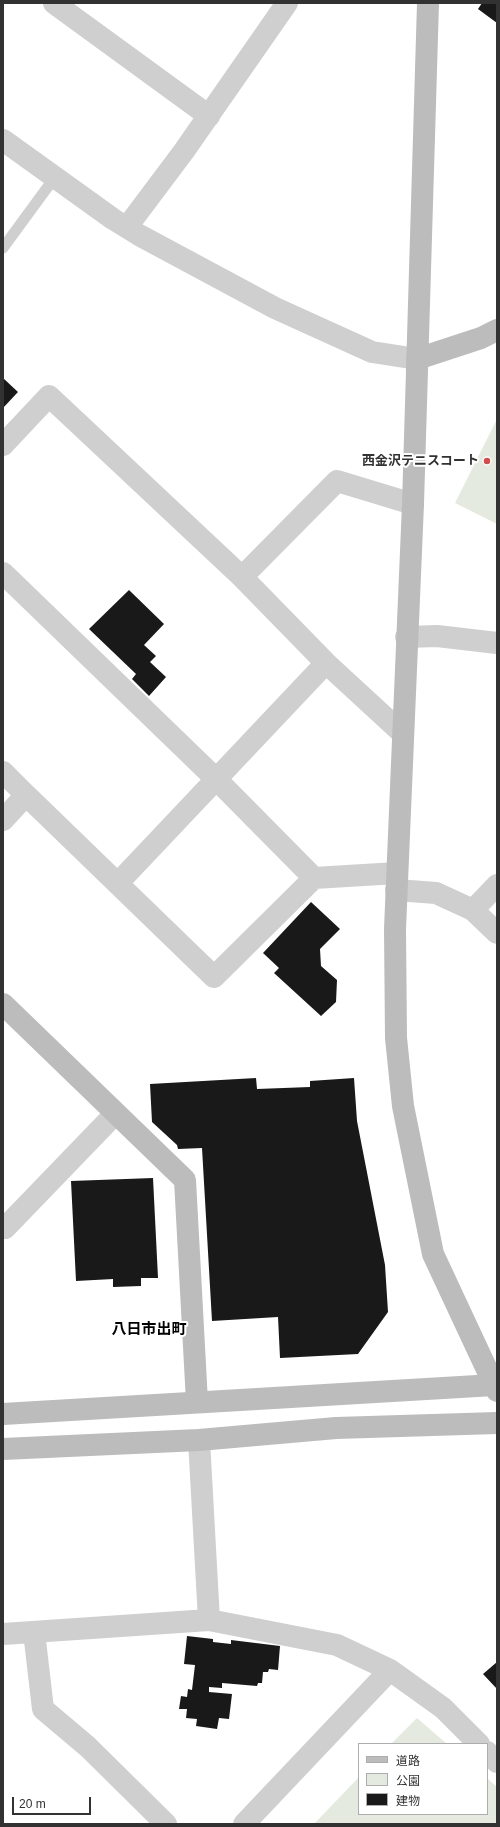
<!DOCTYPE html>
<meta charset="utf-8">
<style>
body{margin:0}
#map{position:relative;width:500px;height:1827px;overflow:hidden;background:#fff;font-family:Arial,"Noto Sans JP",sans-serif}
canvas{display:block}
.frame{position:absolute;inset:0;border:4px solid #323232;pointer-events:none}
.legend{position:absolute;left:358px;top:1743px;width:130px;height:72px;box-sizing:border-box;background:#fff;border:1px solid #adadad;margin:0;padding:5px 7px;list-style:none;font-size:12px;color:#323232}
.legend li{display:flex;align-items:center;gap:8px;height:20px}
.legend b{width:20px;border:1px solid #adadad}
.scale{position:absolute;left:12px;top:1797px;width:79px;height:18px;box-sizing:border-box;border:2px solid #323232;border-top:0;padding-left:5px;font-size:12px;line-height:14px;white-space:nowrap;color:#323232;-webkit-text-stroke:3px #fff;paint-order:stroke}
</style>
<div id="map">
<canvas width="500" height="1827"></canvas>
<div class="frame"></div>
<ul class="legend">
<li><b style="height:5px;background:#bcbcbc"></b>道路</li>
<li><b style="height:11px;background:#e4eadf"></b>公園</li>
<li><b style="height:11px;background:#191919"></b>建物</li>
</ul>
<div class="scale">20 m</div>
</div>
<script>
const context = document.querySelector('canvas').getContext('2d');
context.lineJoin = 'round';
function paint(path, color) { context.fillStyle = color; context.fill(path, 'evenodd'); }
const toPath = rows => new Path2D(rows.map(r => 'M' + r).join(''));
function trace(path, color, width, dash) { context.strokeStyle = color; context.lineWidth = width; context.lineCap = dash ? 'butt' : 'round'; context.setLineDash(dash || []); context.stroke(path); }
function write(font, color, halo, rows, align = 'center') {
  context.font = font + ' Arial,"Noto Sans JP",sans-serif'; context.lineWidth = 4; context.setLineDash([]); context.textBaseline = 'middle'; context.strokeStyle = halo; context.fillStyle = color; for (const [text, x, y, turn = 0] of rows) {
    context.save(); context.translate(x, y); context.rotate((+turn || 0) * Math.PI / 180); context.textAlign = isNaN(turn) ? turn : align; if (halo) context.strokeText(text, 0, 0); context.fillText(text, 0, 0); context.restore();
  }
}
paint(toPath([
 [497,419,497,524,455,503],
 [417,1718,447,1744,391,1744],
 [359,1777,359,1814,487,1814,487,1778,497,1787,497,1824,314,1824]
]), '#e4eadf');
paint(toPath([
 [482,3,497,3,497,23,478,9],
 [3,378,18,392,3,408],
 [129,590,164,624,144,645,156,656,150,662,166,677,149,696,132,679,136,674,89,629],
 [311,902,340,929,320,949,321,966,337,980,336,1002,321,1016,274,973,279,968,263,953],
 [256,1078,257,1089,310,1087,310,1081,354,1078,357,1121,385,1265,388,1312,358,1354,280,1358,278,1317,212,1321,202,1148,178,1149,177,1145,152,1122,150,1084],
 [153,1178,158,1278,141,1278,141,1286,113,1287,113,1279,76,1281,71,1181],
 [187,1636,213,1639,213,1642,231,1644,231,1640,280,1646,278,1670,269,1669,268,1672,263,1672,262,1683,258,1683,257,1686,222,1683,222,1688,209,1687,209,1692,232,1694,229,1719,219,1718,217,1729,196,1726,197,1719,186,1718,187,1709,179,1709,181,1696,187,1697,188,1689,192,1690,195,1665,184,1664],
 [497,1662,497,1689,483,1674]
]), '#191919');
trace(toPath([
 [3,248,55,177]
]), '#cfcfcf', 11);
trace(toPath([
 [54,3,209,116],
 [3,140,113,219,139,235,275,308,372,352,417,359],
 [127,227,184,151,287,3],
 [3,445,49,396,242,577,326,663,402,733],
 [3,573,216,779,314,878],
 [242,577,337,481,413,504],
 [406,637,437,636,497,643],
 [3,772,26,795],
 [3,820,26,795,214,977,314,878,397,873],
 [118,883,326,663],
 [396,890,436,893,473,910,497,933],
 [473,910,497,885],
 [3,1228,5,1228,115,1114],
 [199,1440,209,1620],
 [34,1632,43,1709,88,1747,166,1824],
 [3,1634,209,1620,337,1645,390,1670,443,1708,479,1744],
 [487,1752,497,1762],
 [244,1824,390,1670]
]), '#cfcfcf', 22);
trace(toPath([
 [428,3,413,504,395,929,396,1038,403,1106,433,1254,497,1391],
 [417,359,481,338,497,330],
 [3,1004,185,1180,197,1402],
 [3,1414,494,1385],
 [3,1449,199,1440,336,1428,497,1423]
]), '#bcbcbc', 22);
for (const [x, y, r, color] of [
 [487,461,4,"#d04e4d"]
]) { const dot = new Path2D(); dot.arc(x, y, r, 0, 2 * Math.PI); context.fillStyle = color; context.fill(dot); trace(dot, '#fff', 1.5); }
write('bold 13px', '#323232', '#fff', [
 ["西金沢テニスコート",479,461]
], 'right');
write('bold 15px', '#000', '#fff', [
 ["八日市出町",149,1330]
]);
</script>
